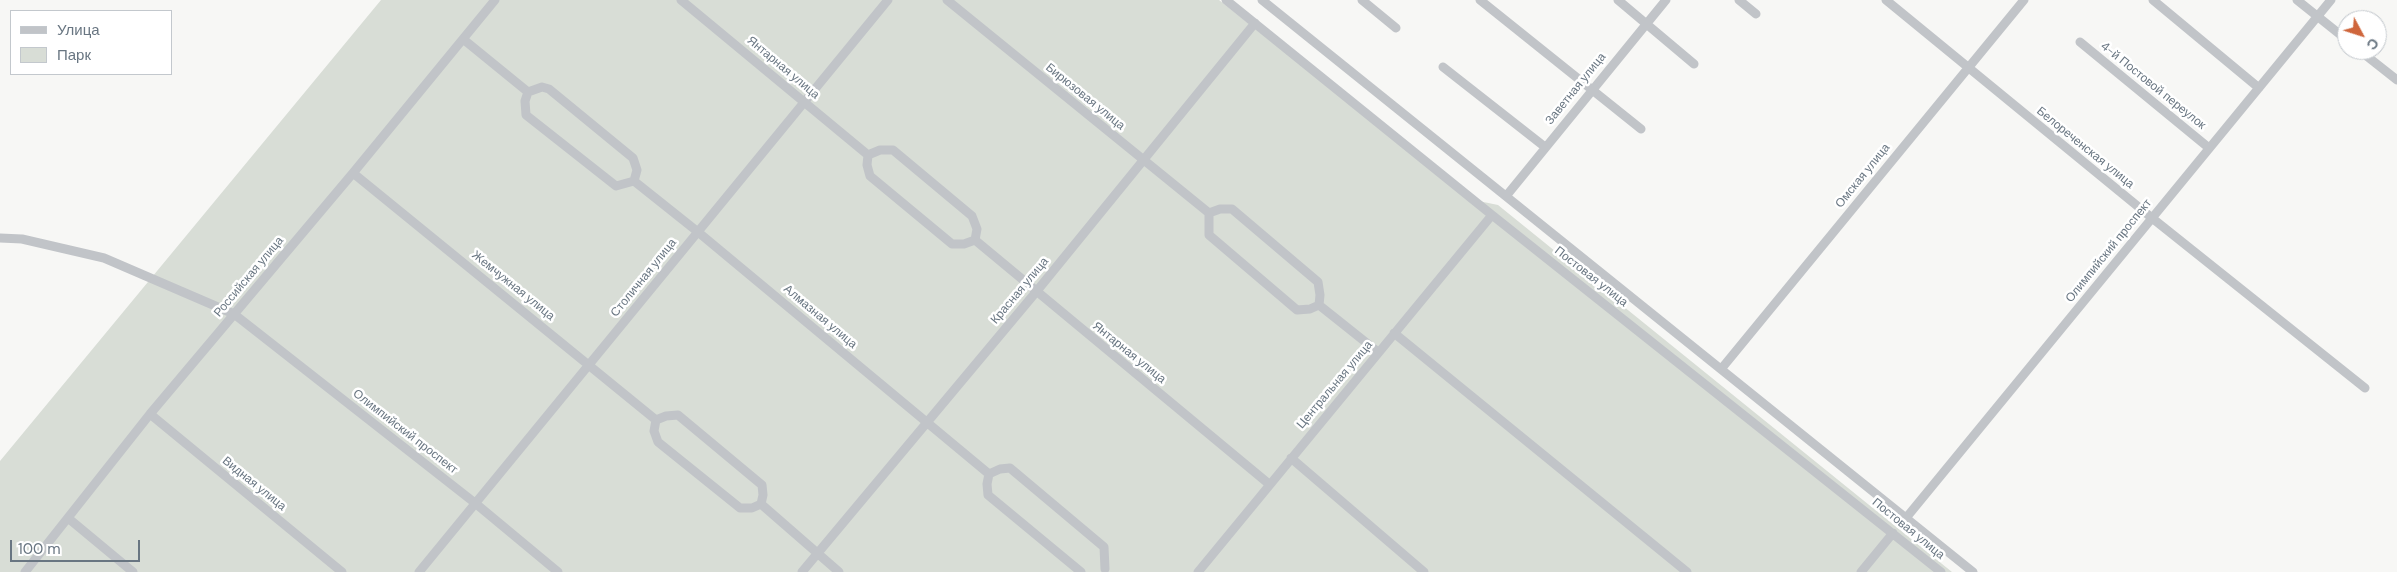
<!DOCTYPE html>
<meta charset="utf-8">
<style>
body{margin:0}
#map{position:relative;width:2397px;height:572px;overflow:hidden;background:#f7f7f5;font-family:"DM Sans",sans-serif}
canvas{display:block}
.legend{position:absolute;left:10px;top:10px;width:162px;height:65px;box-sizing:border-box;background:#fff;border:1px solid #c3c8cd;margin:0;padding:6px 9px;list-style:none;font-size:15px;color:#697682}
.legend li{display:flex;align-items:center;gap:10px;height:25px}
.legend b{width:25px;border:1px solid #c3c8cd}
.north{position:absolute;left:2337px;top:10px;width:50px;height:50px;box-sizing:border-box;background:#fff;border:1px solid #c3c8cd;border-radius:50%;rotate:130deg;font-size:14px;font-weight:700;line-height:20px;text-align:center;color:#697682}
.north::after{content:'';display:block;margin:auto;width:18px;height:22px;background:#cf663c;clip-path:polygon(50% 0,100% 100%,50% 72%,0 100%)}
.scale{position:absolute;left:10px;top:540px;width:130px;height:22px;box-sizing:border-box;border:2px solid #697682;border-top:0;padding-left:6px;font-size:15px;line-height:18px;white-space:nowrap;color:#697682;-webkit-text-stroke:4px #fff;paint-order:stroke}
</style>
<div id="map">
<canvas width="2397" height="572"></canvas>
<ul class="legend">
<li><b style="height:6px;background:#c1c4c8"></b>Улица</li>
<li><b style="height:14px;background:#d8ddd6"></b>Парк</li>
</ul>
<div class="north">С</div>
<div class="scale">100 m</div>
</div>
<script>
const context = document.querySelector('canvas').getContext('2d');
context.lineJoin = 'round';
function paint(path, color) { context.fillStyle = color; context.fill(path, 'evenodd'); }
const toPath = rows => new Path2D(rows.map(r => 'M' + r).join(''));
function trace(path, color, width, dash) { context.strokeStyle = color; context.lineWidth = width; context.lineCap = dash ? 'butt' : 'round'; context.setLineDash(dash || []); context.stroke(path); }
function write(font, color, halo, rows, align = 'center') {
  context.font = font + ' "DM Sans",sans-serif'; context.lineWidth = 5; context.setLineDash([]); context.textBaseline = 'middle'; context.strokeStyle = halo; context.fillStyle = color; for (const [text, x, y, turn = 0] of rows) {
    context.save(); context.translate(x, y); context.rotate((+turn || 0) * Math.PI / 180); context.textAlign = isNaN(turn) ? turn : align; if (halo) context.strokeText(text, 0, 0); context.fillText(text, 0, 0); context.restore();
  }
}
paint(toPath([
 [381,0,1219,0,1469,199,1498,205,1952,572,0,572,0,461]
]), '#d8ddd6');
trace(toPath([
 [681,0,868,155,880,150,893,150,972,216,977,229,975,240,1269,484],
 [947,0,1209,213,1220,209,1232,209,1318,282,1320,295,1319,305,1378,352],
 [1226,0,1492,215,1941,572],
 [1262,0,1973,572],
 [1362,0,1396,28],
 [1480,0,1641,129],
 [1618,0,1694,64],
 [1739,0,1756,14],
 [1886,0,2152,218,2365,388],
 [2153,0,2259,88],
 [2297,0,2347,40],
 [463,39,528,92,525,101,526,115,616,186,634,181,698,232,989,474,987,484,988,495,1081,572],
 [2080,42,2209,148],
 [2359,50,2397,80],
 [1443,67,1545,147],
 [528,92,542,87,549,89,633,158,637,170,634,181],
 [868,155,867,165,870,176,952,244,964,244,975,240],
 [353,173,656,420,654,431,658,442,740,508,752,508,761,504,839,572],
 [1507,195,1666,0],
 [1209,213,1209,235,1297,310,1310,309,1319,305],
 [0,238,22,239,104,258,234,314,475,503,558,572],
 [1394,333,1687,572],
 [1722,368,2024,0],
 [150,414,342,572],
 [656,420,666,416,678,415,762,485,763,495,761,504],
 [1291,458,1424,572],
 [989,474,1000,469,1010,468,1104,547,1105,569],
 [68,518,133,572],
 [1906,518,2331,0],
 [25,572,150,414,353,173,495,0],
 [419,572,888,0],
 [802,572,1036,292,1255,23],
 [1198,572,1492,215],
 [1861,572,1893,533]
]), '#c1c4c8', 9);
write('12px', '#697682', '#fff', [
 ["Янтарная улица",783,68,40],
 ["4-й Постовой переулок",2153,86,39],
 ["Заветная улица",1576,89,-51],
 ["Бирюзовая улица",1085,97,39],
 ["Белореченская улица",2085,148,39],
 ["Омская улица",1863,176,-51],
 ["Олимпийский проспект",2109,251,-51],
 ["Российская улица",249,277,-50],
 ["Постовая улица",1591,277,38],
 ["Столичная улица",644,278,-51],
 ["Жемчужная улица",513,286,39],
 ["Красная улица",1020,291,-50],
 ["Алмазная улица",820,317,40],
 ["Янтарная улица",1129,353,39],
 ["Центральная улица",1335,385,-50],
 ["Олимпийский проспект",405,432,38],
 ["Видная улица",254,484,39],
 ["Постовая улица",1908,529,39]
]);
</script>
